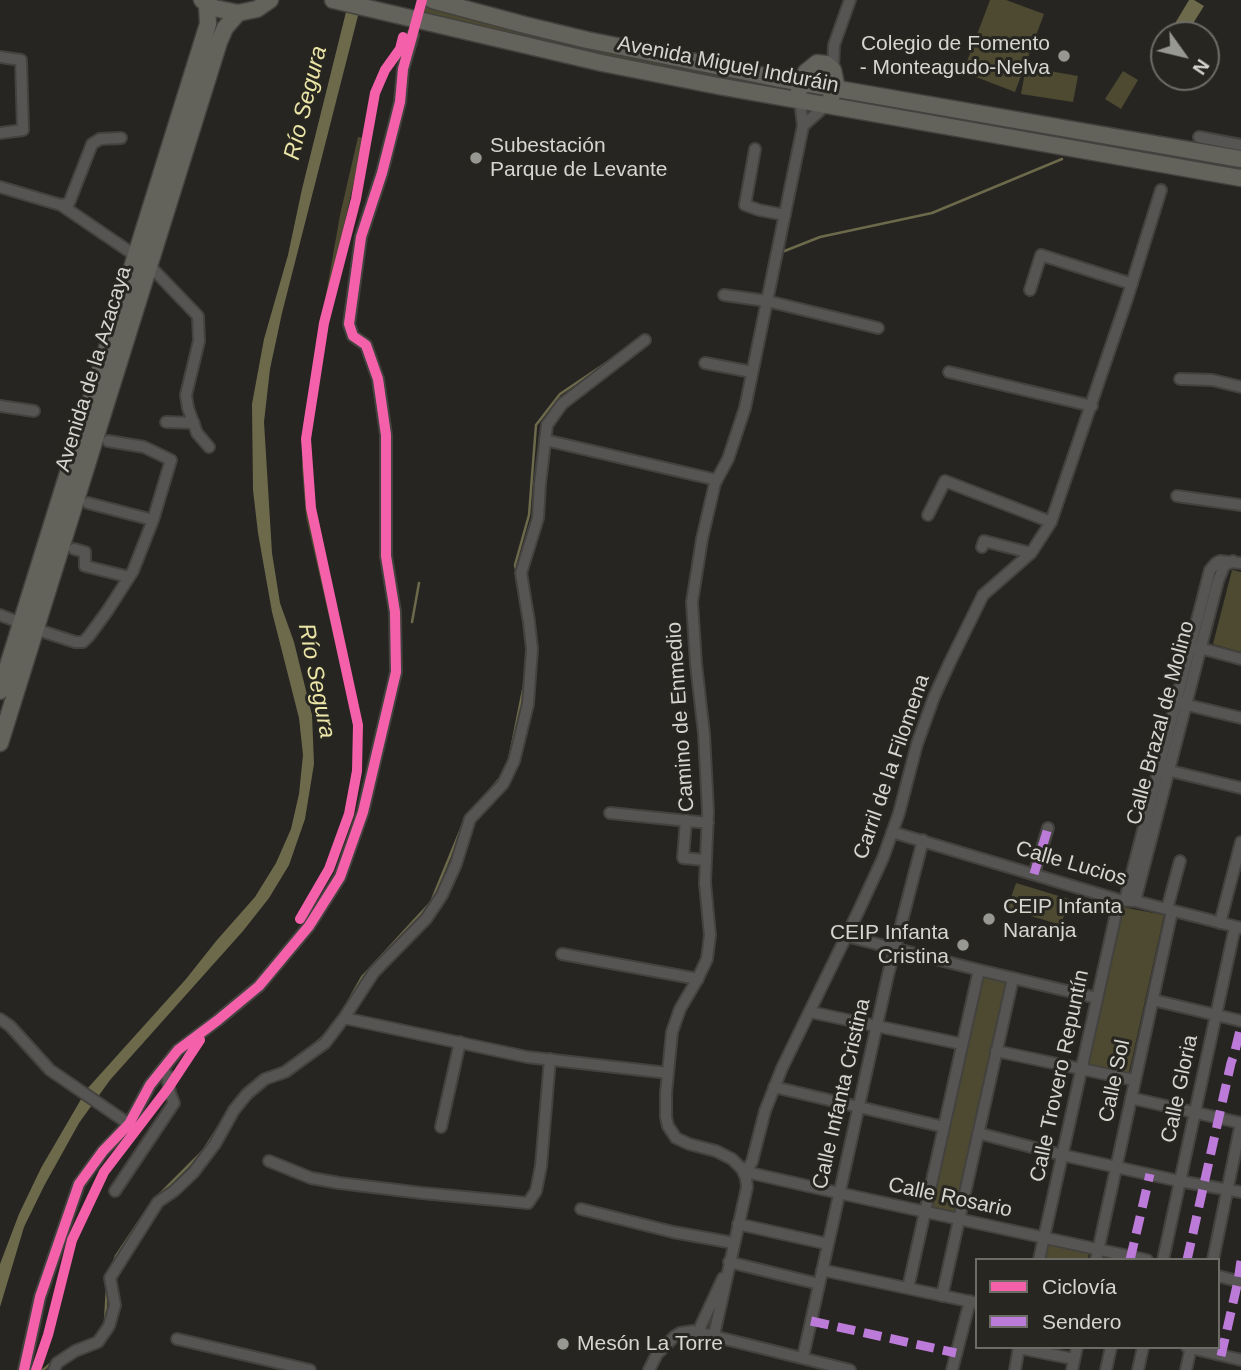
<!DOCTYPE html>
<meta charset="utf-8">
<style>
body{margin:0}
#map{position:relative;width:1241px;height:1370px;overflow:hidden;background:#262521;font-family:Helvetica,sans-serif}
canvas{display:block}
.legend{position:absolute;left:975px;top:1258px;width:245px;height:91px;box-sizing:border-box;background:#272620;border:2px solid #6d6c67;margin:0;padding:9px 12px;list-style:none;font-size:21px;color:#d6d6d1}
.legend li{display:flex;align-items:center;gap:14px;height:35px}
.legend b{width:35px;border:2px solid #6d6c67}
.north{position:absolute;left:1150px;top:21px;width:70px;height:70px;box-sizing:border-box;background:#272620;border:2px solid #6d6c67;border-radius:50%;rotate:124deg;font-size:19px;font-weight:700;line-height:28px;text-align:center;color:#d6d6d1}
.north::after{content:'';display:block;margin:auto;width:24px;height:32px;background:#989893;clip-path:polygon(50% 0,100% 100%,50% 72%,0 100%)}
</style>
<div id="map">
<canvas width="1241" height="1370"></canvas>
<ul class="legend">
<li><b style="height:9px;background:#f560ab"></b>Ciclovía</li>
<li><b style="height:9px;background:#bd7bd9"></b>Sendero</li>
</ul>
<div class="north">N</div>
</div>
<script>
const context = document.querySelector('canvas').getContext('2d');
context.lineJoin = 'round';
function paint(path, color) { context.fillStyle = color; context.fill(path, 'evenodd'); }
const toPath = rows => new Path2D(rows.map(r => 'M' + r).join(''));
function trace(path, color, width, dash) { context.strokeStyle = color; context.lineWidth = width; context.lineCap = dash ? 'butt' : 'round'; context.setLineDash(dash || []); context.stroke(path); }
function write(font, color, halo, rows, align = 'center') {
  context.font = font + ' Helvetica,sans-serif'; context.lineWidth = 6; context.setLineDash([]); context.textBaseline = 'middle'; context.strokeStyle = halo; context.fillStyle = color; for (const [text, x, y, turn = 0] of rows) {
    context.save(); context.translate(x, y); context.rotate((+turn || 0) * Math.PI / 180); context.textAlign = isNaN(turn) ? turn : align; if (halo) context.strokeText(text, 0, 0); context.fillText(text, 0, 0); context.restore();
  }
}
paint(toPath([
 [990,0,1006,0,1044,14,1015,92,963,72],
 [417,2,515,30,795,88,793,94,595,54,415,14],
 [1026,67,1078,76,1073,102,1021,94],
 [1123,71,1138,80,1121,109,1105,99],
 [845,98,1241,166,1241,170,845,102],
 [358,137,364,138,326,304,307,419,304,465,309,510,343,668,341,669,306,517,302,468,303,440,304,420,340,215],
 [1232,570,1241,572,1241,652,1213,644],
 [1016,883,1069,899,1061,925,1007,909],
 [1122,907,1164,915,1128,1077,1086,1068],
 [982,975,1006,981,956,1214,931,1208],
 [1048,1244,1089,1252,1088,1260,1044,1260]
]), '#4d4a31');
paint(toPath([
 [349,0,362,0,282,313,270,369,264,422,272,553,280,603,294,642,312,715,314,764,305,819,289,865,269,898,243,931,110,1080,79,1123,44,1186,24,1227,0,1307,0,1264,19,1214,41,1168,87,1089,186,979,217,940,255,897,276,863,291,829,299,794,303,755,299,718,272,612,258,533,253,490,252,404,264,339,288,255,302,189],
 [1189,0,1194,0,1204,6,1187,33,1174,25]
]), '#6d6a4c');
trace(toPath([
 [782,252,820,237,932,213,1062,159],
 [517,574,515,565,529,515,536,425,560,394,609,361],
 [412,622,419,583],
 [509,760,525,680],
 [484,797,500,778],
 [345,1007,362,977,431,902,463,824],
 [312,1046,325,1035],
 [157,1197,203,1151,221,1123],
 [113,1264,116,1256,148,1208],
 [105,1323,107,1287],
 [43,1370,62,1354]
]), '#6d6a4c', 2.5);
trace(toPath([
 [413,35,422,0]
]), '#40403b', 10, [10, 5]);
const minor = toPath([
 [0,57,21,60,23,130,0,133],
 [833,70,834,45,850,0],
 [803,126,825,106],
 [1199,137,1241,145],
 [755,149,745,205,759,210,785,215],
 [0,187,61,205,136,256],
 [61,205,69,203,92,144,100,139,121,138],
 [149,265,198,316,199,341,186,395,188,408,197,433,209,447],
 [1030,290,1041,255,1132,284],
 [724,295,767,301,878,328],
 [705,363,752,372],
 [949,372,1092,406],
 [1180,379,1212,380,1241,387],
 [0,406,34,411],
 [166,422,194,423],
 [545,440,717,480],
 [108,441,144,447,171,460,153,520],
 [1177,496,1241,505],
 [928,515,945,481,1051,522],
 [982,547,984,541,1031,553],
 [74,549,85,552,85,566,129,577],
 [0,615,21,623],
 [35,629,75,642,83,642,89,636,108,610,133,571,153,520,88,503],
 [1196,647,1241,659],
 [1179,703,1241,718],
 [1162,769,1241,788],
 [610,813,708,823],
 [686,820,683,858,705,860],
 [892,832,1119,900,1135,901,1241,928],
 [1034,874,1048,828],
 [1125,900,1210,570,1216,563,1220,561,1241,563],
 [1135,901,1218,581,1224,566,1233,561],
 [1167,909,1180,861],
 [1220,923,1241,842],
 [846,936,979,970,1097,998],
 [562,954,698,979],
 [1153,1000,1241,1021],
 [810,1012,962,1044],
 [344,1018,527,1057,668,1073],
 [0,1019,10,1026,50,1070,129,1124],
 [996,1051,1134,1080],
 [774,1087,944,1127],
 [1131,1098,1241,1123],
 [441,1127,460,1042],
 [978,1133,1062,1155,1179,1181,1241,1192],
 [269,1161,311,1178,339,1183,422,1193,528,1203,536,1191,541,1166,550,1059],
 [746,1172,839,1193,1147,1260],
 [744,1173,752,1162,765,1111,782,1068,859,910,883,858,899,813,917,744,934,697,950,662,983,595,1031,553,1051,522,1127,299,1161,190],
 [115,1191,174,1103,170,1093,167,1075,163,1069],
 [581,1209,673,1232,734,1243],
 [738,1224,828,1244],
 [1039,1260,1119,900],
 [1096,1260,1172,911],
 [1163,1260,1235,927],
 [1213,1260,1241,1123],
 [729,1262,819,1284],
 [822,1270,977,1303],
 [1218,1276,1241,1282],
 [908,1288,979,970],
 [942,1296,1013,978],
 [698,1332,723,1278],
 [714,1335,747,1187,746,1178,742,1169,732,1159,716,1151,689,1144,676,1138,668,1126,666,1117,666,1093,672,1032,680,1009,697,980,707,959,710,935,705,883,708,811,704,734,696,664,692,602,702,539,715,483,728,459,745,408,803,126,800,101],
 [177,1339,310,1370],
 [1187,1347,1241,1360],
 [1019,1348,1074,1359],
 [803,1357,888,975,923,840],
 [24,1370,40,1297,79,1184,103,1151,129,1124,150,1085,178,1050,218,1020,259,986,309,926,340,877,363,812,396,672,395,612,386,556,386,435,378,379,366,345,353,336,349,324,361,237,382,173,400,102,403,69,413,35],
 [54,1370,57,1363,75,1351,98,1342,109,1326,115,1305,110,1278,158,1202,174,1191,193,1173,215,1144,234,1110,247,1094,265,1079,285,1072,325,1043,344,1018,374,972,426,919,442,895,456,864,470,819,503,784,514,761,528,704,532,649,529,622,521,573,538,518,540,484,547,425,562,404,645,340],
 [649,1370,657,1354,675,1336,680,1333,693,1331,850,1370],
 [952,1370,970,1301],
 [1015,1370,1019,1347],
 [1072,1370,1077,1347],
 [1106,1370,1111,1347],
 [1138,1370,1143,1347],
 [1186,1370,1191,1347]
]);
const primary = toPath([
 [202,0,214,8,238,13,257,9,270,0],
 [333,0,602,63,718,86,1241,178],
 [432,0,525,25,587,40,775,78,1241,159],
 [799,91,800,83,806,72,817,63,826,64,833,70,836,84,831,98],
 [0,691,208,24,207,4],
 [0,743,219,42,225,28,238,13]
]);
trace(minor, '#43423e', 14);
trace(primary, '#43423e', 19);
trace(minor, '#565553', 10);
trace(primary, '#63635b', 16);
trace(toPath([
 [1034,874,1048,828],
 [1130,1260,1150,1174],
 [1187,1260,1231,1063,1234,1055,1241,1026],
 [811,1321,956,1353],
 [1221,1356,1238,1281,1241,1261]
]), '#bd7bd9', 9, [18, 9]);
trace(toPath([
 [300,919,329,869,349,814,357,771,358,725,311,508,306,439,324,323,356,199,375,93,385,70,400,49,403,37],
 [24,1370,40,1297,79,1184,103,1151,129,1124,150,1085,178,1050,218,1020,259,986,309,926,340,877,363,812,396,672,395,612,386,556,386,435,378,379,366,345,353,336,349,324,361,237,382,173,400,102,403,69,422,0],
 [36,1370,48,1335,72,1240,104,1172,169,1087,200,1040]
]), '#f560ab', 10);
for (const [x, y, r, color] of [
 [1064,56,7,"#989893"],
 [476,158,7,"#989893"],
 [989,919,7,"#989893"],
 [963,945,7,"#989893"],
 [563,1344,7,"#989893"]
]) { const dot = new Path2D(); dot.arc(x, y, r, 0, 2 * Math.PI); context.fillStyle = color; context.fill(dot); trace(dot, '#272620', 2.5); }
write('21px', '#d6d6d1', '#272620', [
 ["Colegio de Fomento",1050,44,"right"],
 ["- Monteagudo-Nelva",1050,68,"right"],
 ["Subestación",490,146],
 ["Parque de Levante",490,170],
 ["CEIP Infanta",1003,907],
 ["Naranja",1003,931],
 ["CEIP Infanta",949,933,"right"],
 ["Cristina",949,957,"right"],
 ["Mesón La Torre",577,1344]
], 'left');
write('21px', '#d6d6d1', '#272620', [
 ["Avenida Miguel Induráin",728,65,11],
 ["Avenida de la Azacaya",94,369,-73],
 ["Camino de Enmedio",681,717,-94],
 ["Calle Brazal de Molino",1161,723,-75],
 ["Carril de la Filomena",892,767,-71],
 ["Calle Lucios",1071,864,16],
 ["Calle Trovero Repuntín",1060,1076,-78],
 ["Calle Sol",1115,1081,-78],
 ["Calle Gloria",1180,1089,-78],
 ["Calle Infanta Cristina",842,1094,-77],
 ["Calle Rosario",950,1198,12]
]);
write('italic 23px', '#ece5a8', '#272620', [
 ["Río Segura",306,103,-76],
 ["Río Segura",316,681,79]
]);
</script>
